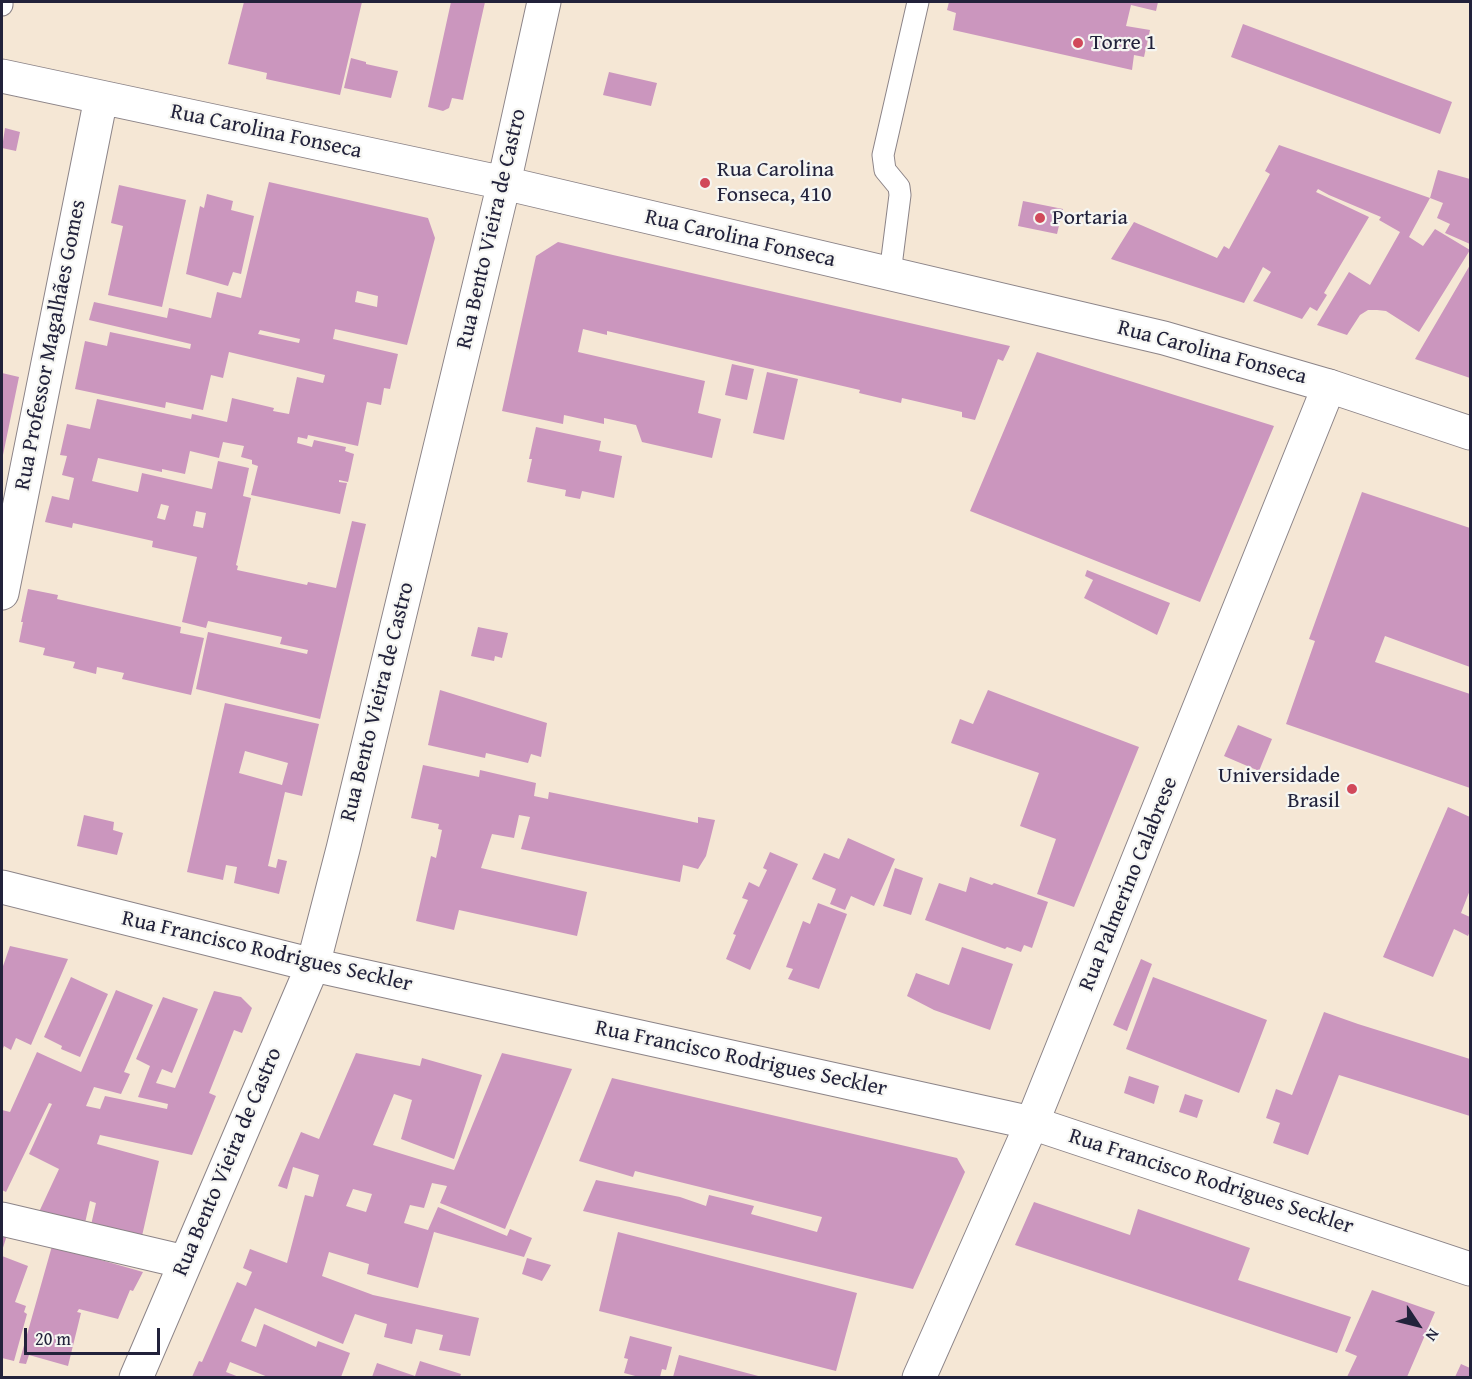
<!DOCTYPE html>
<meta charset="utf-8">
<style>
body{margin:0}
#map{position:relative;width:1472px;height:1379px;overflow:hidden;background:#f5e7d5;font-family:"Gentium Book Plus",serif}
canvas{display:block}
.frame{position:absolute;inset:0;border:3px solid #22223b;pointer-events:none}
.north{position:absolute;left:1388px;top:1295px;width:60px;height:60px;-webkit-text-stroke:4px #f6f6f2;paint-order:stroke;rotate:125deg;font-size:16px;font-weight:700;line-height:24px;text-align:center;color:#22223b}
.north::after{content:'';display:block;margin:auto;width:21px;height:27px;background:#22223b;clip-path:polygon(50% 0,100% 100%,50% 72%,0 100%)}
.scale{position:absolute;left:24px;top:1328px;width:136px;height:27px;box-sizing:border-box;border:3px solid #22223b;border-top:0;padding-left:8px;font-size:18px;line-height:21px;white-space:nowrap;color:#22223b;-webkit-text-stroke:4px #f6f6f2;paint-order:stroke}
</style>
<div id="map">
<canvas width="1472" height="1379"></canvas>
<div class="frame"></div>
<div class="north">N</div>
<div class="scale">20 m</div>
</div>
<script>
const context = document.querySelector('canvas').getContext('2d');
context.lineJoin = 'round';
function paint(path, color) { context.fillStyle = color; context.fill(path, 'evenodd'); }
const toPath = rows => new Path2D(rows.map(r => 'M' + r).join(''));
function trace(path, color, width, dash) { context.strokeStyle = color; context.lineWidth = width; context.lineCap = dash ? 'butt' : 'round'; context.setLineDash(dash || []); context.stroke(path); }
function write(font, color, halo, rows, align = 'center') {
  context.font = font + ' "Gentium Book Plus",serif'; context.lineWidth = 4.5; context.setLineDash([]); context.textBaseline = 'middle'; context.strokeStyle = halo; context.fillStyle = color; for (const [text, x, y, turn = 0] of rows) {
    context.save(); context.translate(x, y); context.rotate((+turn || 0) * Math.PI / 180); context.textAlign = isNaN(turn) ? turn : align; if (halo) context.strokeText(text, 0, 0); context.fillText(text, 0, 0); context.restore();
  }
}
paint(toPath([
 [244,2,362,2,340,95,266,79,267,73,228,64],
 [451,2,485,2,463,100,452,98,449,108,443,111,428,107],
 [949,2,1158,2,1156,11,1131,5,1126,26,1150,30,1144,57,1134,55,1132,70,953,30,956,13,947,10],
 [1243,24,1452,102,1440,134,1231,57],
 [351,58,366,62,366,64,398,71,391,98,344,88],
 [609,72,657,83,651,106,603,95],
 [5,128,20,132,16,151,2,148],
 [1279,145,1430,198,1409,237,1423,246,1435,229,1470,250,1419,332,1386,311,1377,310,1368,310,1360,315,1347,335,1317,325,1349,272,1370,285,1400,232,1379,220,1381,217,1329,195,1318,189,1316,192,1369,217,1324,293,1327,295,1317,311,1310,307,1302,319,1253,301,1271,272,1263,267,1244,303,1111,259,1134,222,1217,258,1224,246,1229,249,1270,174,1265,171],
 [1438,170,1470,179,1470,244,1445,233,1450,224,1437,218,1443,203,1430,198],
 [269,182,428,218,435,238,407,345,335,329,333,339,398,354,390,389,384,388,381,405,367,402,358,446,308,435,307,439,298,437,297,443,312,447,314,440,346,447,345,451,354,454,348,482,339,480,339,482,347,483,340,514,251,495,258,466,252,464,252,460,241,457,244,446,223,442,219,458,190,451,185,474,162,469,162,472,98,458,92,481,138,492,142,473,212,489,218,461,249,468,243,496,251,498,236,565,238,566,237,570,307,585,308,582,336,588,352,521,366,524,320,719,196,689,208,632,307,654,308,650,280,644,282,637,208,621,206,628,182,622,197,557,152,547,153,541,73,523,72,528,45,522,52,496,69,500,74,478,62,475,67,456,60,455,67,424,90,429,97,399,191,419,192,414,227,422,232,398,274,408,273,411,289,414,297,377,323,383,325,375,229,352,223,378,211,375,203,410,166,402,165,408,75,389,85,341,107,346,110,332,190,349,191,344,89,320,94,302,167,318,169,308,211,318,217,292,241,298],
 [357,291,378,296,377,307,355,302],
 [260,330,300,339,299,343,258,334],
 [161,504,169,506,165,520,157,518],
 [196,511,206,513,203,528,193,526],
 [119,185,186,200,162,307,108,295,123,226,111,223],
 [207,194,233,201,231,210,254,216,241,274,233,272,228,286,186,274,200,206,204,208],
 [1023,201,1063,209,1057,234,1018,226],
 [558,242,613,255,1010,346,1003,361,998,359,975,420,962,417,962,412,902,398,901,403,859,393,860,390,607,331,607,335,583,329,578,352,705,381,698,413,721,419,712,458,642,442,636,425,604,418,604,424,564,415,563,424,502,411,536,256],
 [1470,265,1470,378,1415,359],
 [1037,352,1274,426,1200,602,970,511],
 [732,364,754,369,747,400,725,395],
 [767,372,798,379,784,440,753,433],
 [2,373,19,377,3,455,2,455],
 [536,427,601,441,599,451,622,456,614,498,582,491,580,499,565,496,566,490,527,482,532,459,529,459],
 [1362,492,1470,528,1470,667,1385,636,1375,662,1470,694,1470,788,1286,724,1315,641,1309,639],
 [1087,570,1170,603,1157,635,1084,598,1093,580,1085,576],
 [28,589,58,595,57,599,181,627,180,633,204,638,191,695,122,679,124,673,97,667,96,674,73,668,75,662,43,655,45,648,19,642,23,622,21,622],
 [478,627,508,633,502,658,495,656,494,661,471,656],
 [440,690,547,723,541,757,531,754,528,763,486,753,485,758,428,745],
 [988,690,1139,747,1074,907,1037,894,1056,839,1020,826,1039,773,951,743,960,719,973,724],
 [225,703,319,724,302,796,285,792,268,866,276,868,278,859,287,861,279,894,234,883,237,867,226,865,223,880,187,872],
 [245,751,288,763,282,785,239,773],
 [1238,725,1272,739,1259,771,1224,756],
 [423,765,479,777,480,770,536,783,534,796,548,799,549,792,698,823,698,817,715,820,706,856,698,869,683,865,680,882,521,849,530,817,519,815,514,838,492,834,481,868,587,892,577,936,459,910,454,930,416,921,431,856,436,858,442,830,438,829,439,824,411,818],
 [1448,807,1470,817,1470,890,1461,913,1470,917,1470,931,1468,936,1454,929,1433,977,1383,957],
 [84,815,114,822,113,830,123,833,117,855,77,846],
 [848,838,895,859,874,906,851,896,845,910,830,904,836,889,812,879,824,853,839,859],
 [770,852,798,864,750,970,726,959,736,935,733,934,748,900,742,898,749,882,759,887,767,870,763,868],
 [895,868,923,878,911,915,883,906],
 [970,877,992,885,994,883,1048,902,1032,948,1024,945,1021,952,1007,947,1005,949,925,920,939,883,966,892],
 [818,903,847,914,819,989,788,979,793,969,786,967,803,921,810,924],
 [10,946,68,959,31,1045,16,1038,11,1050,4,1046,2,1051,2,969],
 [962,947,1013,964,990,1030,934,1010,907,996,916,973,949,985],
 [1141,959,1152,964,1127,1031,1113,1025],
 [71,977,108,994,80,1057,61,1049,62,1046,44,1037],
 [1153,977,1267,1020,1239,1093,1126,1049],
 [116,990,153,1005,124,1072,130,1074,121,1094,94,1087,86,1106,100,1109,105,1096,167,1109,168,1104,138,1097,150,1066,136,1059,163,997,198,1009,172,1073,162,1069,156,1083,175,1088,214,991,241,997,252,1008,242,1033,234,1030,209,1093,216,1096,192,1155,100,1135,97,1144,159,1161,142,1236,91,1225,96,1203,90,1201,85,1223,39,1212,59,1169,29,1154,52,1104,49,1103,6,1192,2,1190,2,1110,10,1112,37,1052,81,1072],
 [1324,1012,1358,1024,1470,1059,1470,1116,1339,1075,1308,1155,1273,1143,1280,1123,1266,1118,1276,1089,1292,1095],
 [356,1053,420,1066,422,1058,482,1075,454,1159,401,1139,412,1100,394,1094,373,1145,454,1170,502,1053,572,1069,505,1229,440,1203,447,1186,432,1183,424,1208,410,1205,404,1223,428,1230,438,1207,507,1236,510,1229,532,1238,524,1257,434,1232,418,1288,367,1274,369,1264,329,1252,322,1276,373,1295,479,1318,470,1356,439,1350,443,1335,416,1329,412,1344,384,1337,387,1324,355,1314,343,1344,255,1308,241,1341,256,1347,264,1324,316,1347,318,1341,350,1353,341,1377,268,1377,230,1362,226,1372,239,1377,192,1377,199,1361,202,1362,237,1282,246,1286,252,1272,243,1268,250,1249,287,1263,305,1195,313,1197,319,1175,293,1167,287,1189,278,1186,301,1132,319,1139],
 [353,1189,372,1194,366,1212,346,1206],
 [1129,1076,1159,1086,1154,1104,1124,1093],
 [612,1078,957,1158,965,1172,913,1289,583,1211,596,1180,680,1197,706,1206,709,1195,754,1206,751,1214,817,1232,822,1217,635,1171,633,1177,579,1161],
 [1185,1094,1203,1100,1197,1118,1179,1112],
 [1034,1202,1130,1235,1138,1209,1250,1248,1238,1280,1351,1317,1337,1353,1015,1245],
 [2,1230,7,1235,2,1251],
 [618,1232,857,1293,836,1371,599,1311],
 [52,1246,143,1272,133,1291,130,1290,118,1319,79,1309,77,1312,81,1313,68,1366,29,1355,26,1364,19,1363],
 [2,1256,28,1266,15,1302,26,1306,24,1312,27,1314,14,1361,2,1358],
 [527,1258,551,1265,542,1281,522,1274],
 [1372,1290,1435,1312,1407,1377,1347,1377,1357,1356,1345,1351],
 [630,1336,672,1347,666,1370,662,1369,660,1377,639,1377,624,1373,628,1359,624,1358],
 [679,1355,762,1377,673,1377],
 [420,1361,461,1374,460,1377,372,1377,377,1363,415,1376],
 [1461,1364,1470,1368,1470,1377,1455,1377]
]), '#cb96be');
const service = toPath([
 [2,5,2,2],
 [890,274,900,195,899,187,885,170,883,155,918,2]
]);
const minor = toPath([
 [2,76,504,183,1164,338,1329,386],
 [2,593,101,98],
 [2,887,313,965,1032,1123,1470,1269],
 [2,1219,185,1262],
 [136,1378,313,965,343,849,504,183,544,2]
]);
const tertiary = toPath([
 [919,1378,1032,1123,1329,386,1470,433]
]);
trace(service, '#8c8488', 23);
trace(minor, '#8c8488', 35);
trace(tertiary, '#8c8488', 35);
trace(service, '#fff', 21);
trace(minor, '#fff', 33);
trace(tertiary, '#fff', 33);
for (const [x, y, r, color] of [
 [1078,43,6,"#d1495b"],
 [705,183,6,"#d1495b"],
 [1040,218,6,"#d1495b"],
 [1352,789,6,"#d1495b"]
]) { const dot = new Path2D(); dot.arc(x, y, r, 0, 2 * Math.PI); context.fillStyle = color; context.fill(dot); trace(dot, '#f6f6f2', 2); }
write('22px', '#22223b', '#f6f6f2', [
 ["Torre 1",1090,43],
 ["Rua Carolina",717,170],
 ["Fonseca, 410",717,195],
 ["Portaria",1052,218],
 ["Universidade",1340,776,"right"],
 ["Brasil",1340,801,"right"]
], 'left');
write('22px', '#22223b', '#f6f6f2', [
 ["Rua Carolina Fonseca",266,132,12],
 ["Rua Bento Vieira de Castro",492,229,-77],
 ["Rua Carolina Fonseca",740,239,13],
 ["Rua Professor Magalhães Gomes",51,345,-79],
 ["Rua Carolina Fonseca",1212,353,15],
 ["Rua Bento Vieira de Castro",378,702,-76],
 ["Rua Palmerino Calabrese",1129,884,-68],
 ["Rua Francisco Rodrigues Seckler",267,952,13],
 ["Rua Francisco Rodrigues Seckler",741,1059,12],
 ["Rua Bento Vieira de Castro",228,1162,-67],
 ["Rua Francisco Rodrigues Seckler",1211,1182,18]
]);
</script>
